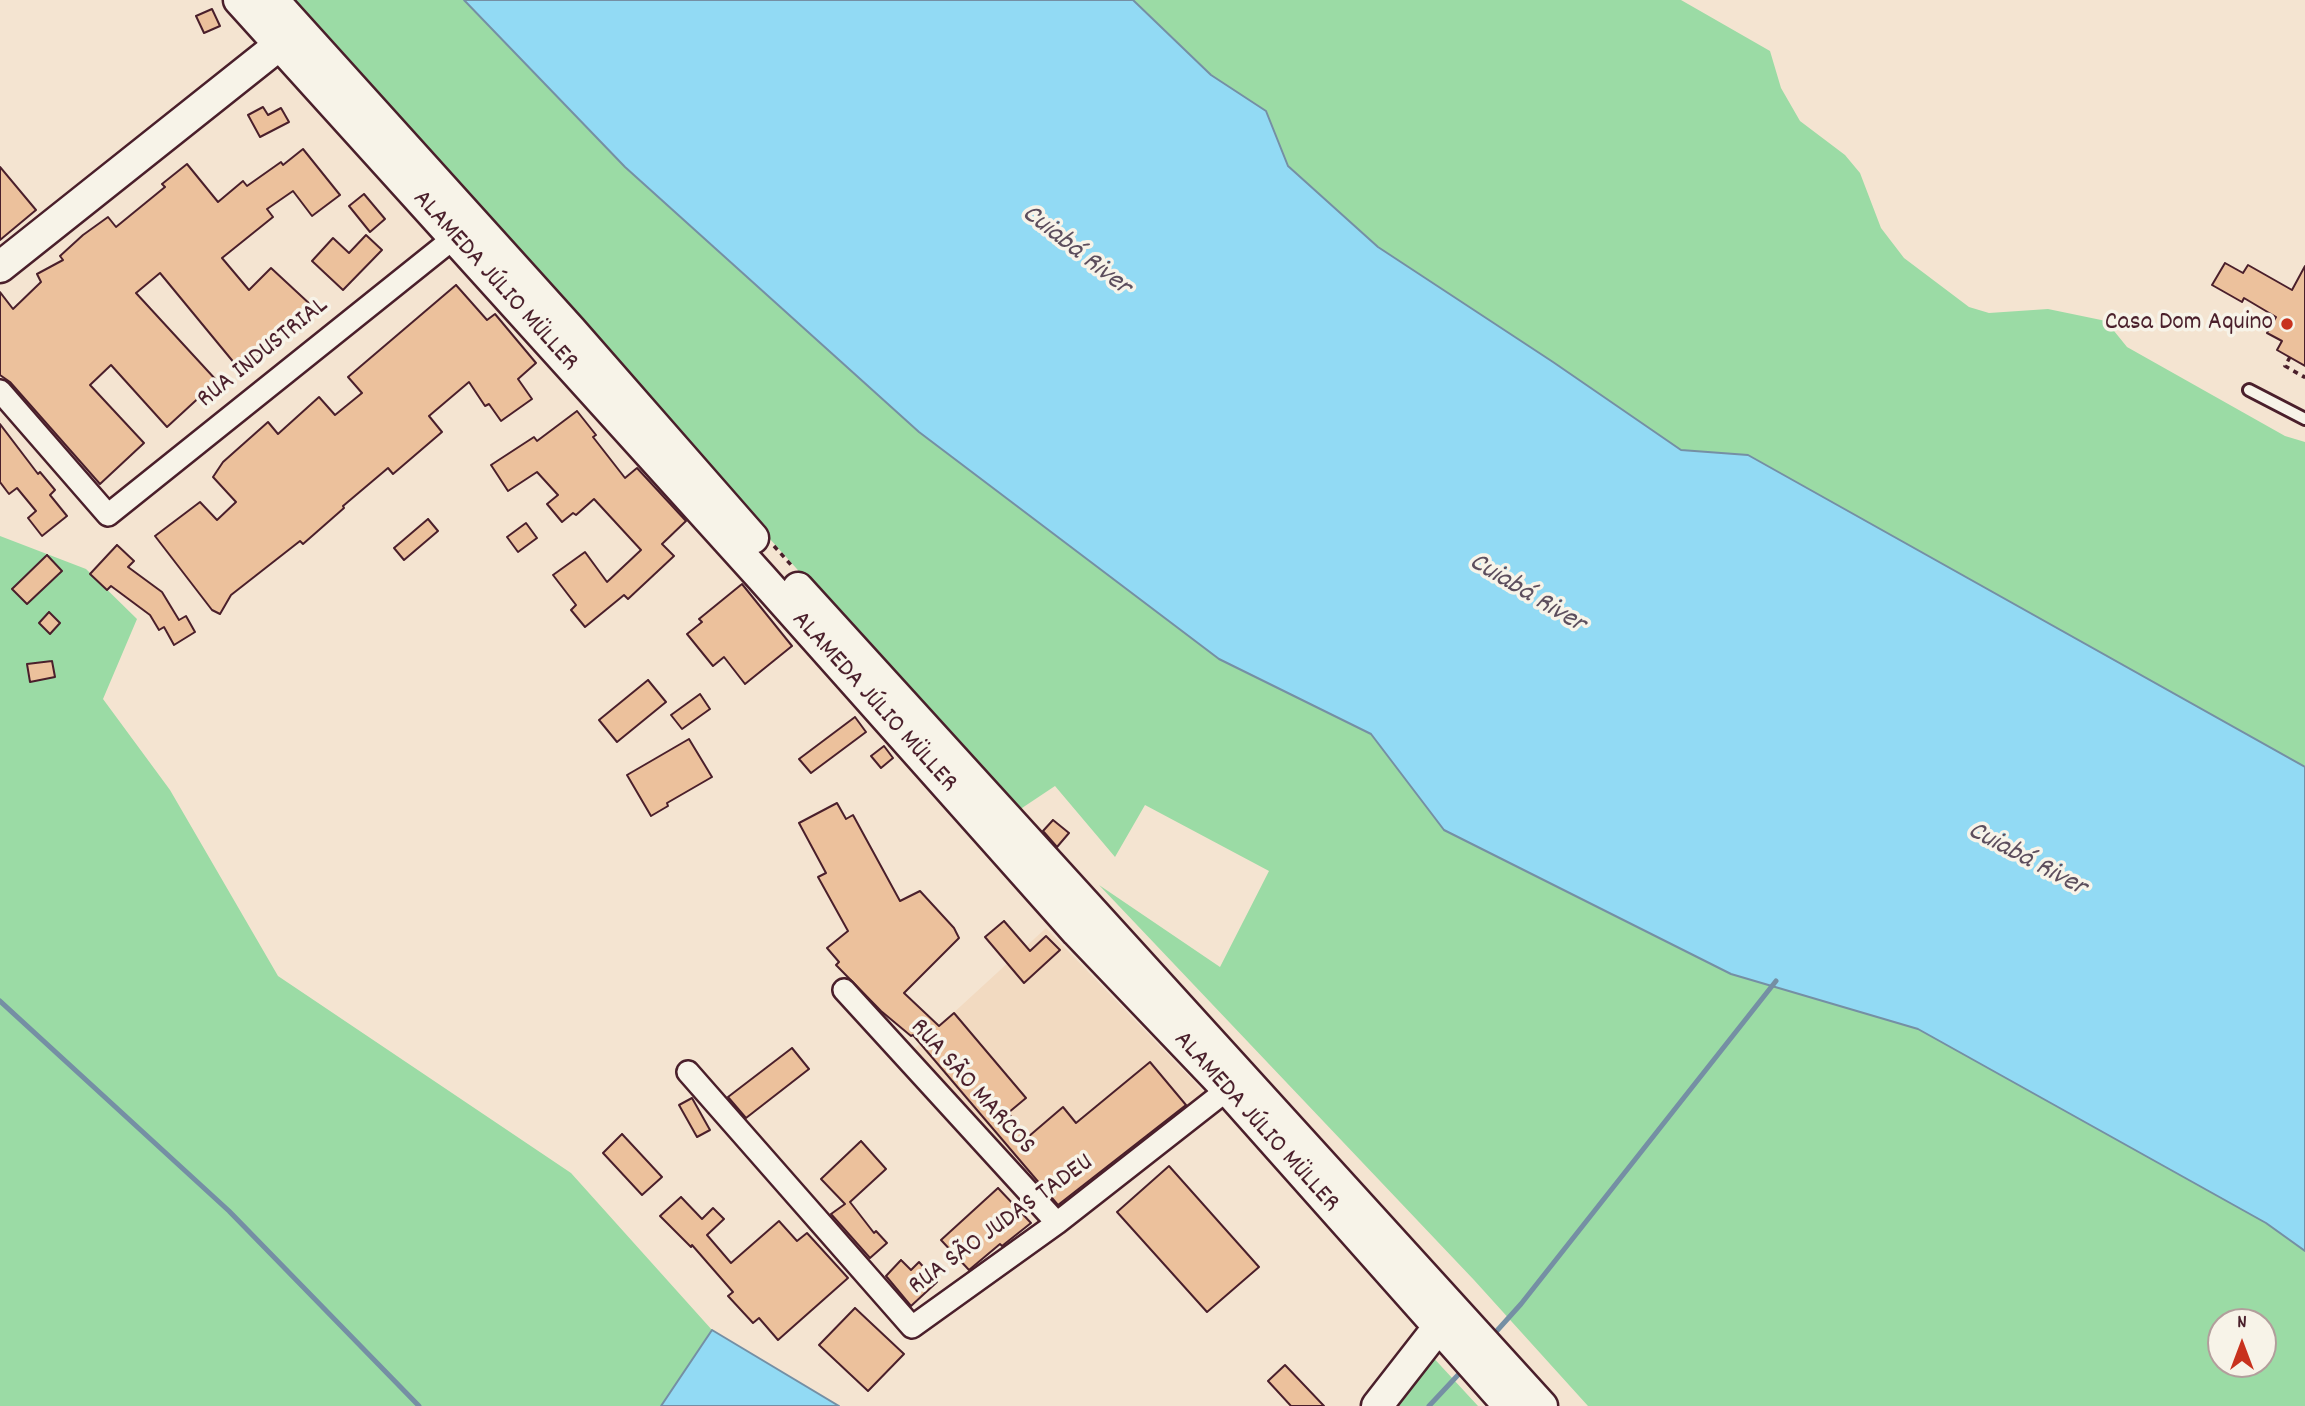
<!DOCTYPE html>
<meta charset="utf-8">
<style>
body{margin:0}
#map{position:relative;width:2305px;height:1406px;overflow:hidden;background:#f4e4d1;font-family:Dekko,sans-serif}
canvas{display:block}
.north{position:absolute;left:2207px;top:1308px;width:70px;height:70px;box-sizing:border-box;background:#f7f3e8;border:2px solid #b29e9c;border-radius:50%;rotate:0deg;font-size:19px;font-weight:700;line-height:28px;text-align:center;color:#4a1f2b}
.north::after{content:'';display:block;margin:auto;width:24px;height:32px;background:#c8321e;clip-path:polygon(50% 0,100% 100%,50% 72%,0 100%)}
</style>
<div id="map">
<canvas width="2305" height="1406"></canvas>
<div class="north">N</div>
</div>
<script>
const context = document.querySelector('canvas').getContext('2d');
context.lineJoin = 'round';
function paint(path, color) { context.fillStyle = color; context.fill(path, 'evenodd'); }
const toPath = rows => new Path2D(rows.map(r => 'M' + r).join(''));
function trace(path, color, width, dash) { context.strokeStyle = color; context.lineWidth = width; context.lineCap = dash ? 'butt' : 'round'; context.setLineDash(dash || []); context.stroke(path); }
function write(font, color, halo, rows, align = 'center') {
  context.font = font + ' Dekko,sans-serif'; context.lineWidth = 7; context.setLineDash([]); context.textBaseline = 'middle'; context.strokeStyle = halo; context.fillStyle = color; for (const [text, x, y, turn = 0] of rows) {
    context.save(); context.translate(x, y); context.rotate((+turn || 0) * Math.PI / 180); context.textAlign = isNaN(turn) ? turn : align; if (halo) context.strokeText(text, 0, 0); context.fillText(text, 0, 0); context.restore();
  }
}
paint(toPath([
 [1046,928,1210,1098,1059,1216,914,1049]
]), '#f2dac1');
paint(toPath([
 [284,0,464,0,625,167,919,432,1219,659,1371,734,1444,830,1731,974,1918,1029,2266,1223,2305,1251,2305,1406,1588,1406,1474,1280,1099,885,1220,967,1269,871,1145,805,1115,857,1055,786,1016,812],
 [2221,1322,2263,1322,2263,1364,2221,1364],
 [1133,0,1681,0,1770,51,1781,88,1800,121,1845,155,1860,173,1881,228,1904,258,1969,307,1989,313,2048,309,2106,321,2127,347,2285,436,2305,442,2305,767,1748,456,1681,450,1553,362,1378,247,1288,166,1266,111,1211,75],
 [0,536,86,569,137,619,103,699,170,790,278,976,571,1173,712,1330,661,1406,0,1406],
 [1429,1353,1478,1406,1389,1406]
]), '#9bdba5');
const water = toPath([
 [464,0,1133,0,1211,75,1266,111,1288,166,1378,247,1553,362,1681,450,1748,455,2305,767,2305,1251,2266,1223,1918,1029,1731,974,1444,830,1371,734,1219,659,919,432,625,167,464,0],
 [712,1330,839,1406,661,1406,712,1330]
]);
paint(water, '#92daf4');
trace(water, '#758fa4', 2);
trace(toPath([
 [0,1001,229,1211,419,1406],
 [1494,1334,1521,1304,1776,981],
 [1429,1406,1458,1375]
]), '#758fa4', 5);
const building = toPath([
 [212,9,220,26,204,33,196,16,212,9],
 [263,107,268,115,281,108,289,122,260,137,248,115,263,107],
 [303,149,340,195,312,216,293,191,267,209,273,217,222,258,249,290,271,268,312,306,288,331,240,370,160,273,136,293,217,381,167,427,111,365,90,385,144,443,100,484,10,382,0,375,0,292,13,309,41,282,37,274,63,260,60,256,83,235,108,217,116,227,165,187,162,184,187,164,218,202,243,181,247,186,281,162,283,165,303,149],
 [0,167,36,210,0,240,0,167],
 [364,194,385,219,370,232,349,206,364,194],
 [366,235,382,250,343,290,312,261,333,238,349,253,366,235],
 [2225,263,2243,273,2248,265,2292,290,2305,266,2305,366,2277,350,2282,341,2267,333,2276,317,2244,298,2242,302,2212,285,2225,263],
 [456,285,487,320,495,314,536,363,518,379,532,399,501,421,489,404,485,406,469,382,429,416,442,432,393,474,388,468,343,506,344,508,303,544,300,541,231,595,220,614,212,610,155,536,200,502,217,520,236,502,213,477,223,462,268,422,278,434,319,397,335,415,362,393,348,377,456,285],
 [577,411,596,435,593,437,625,478,637,468,686,521,662,544,674,556,628,599,624,595,585,627,571,610,576,605,553,575,585,552,607,582,641,550,594,499,576,515,573,513,562,522,547,504,558,495,537,472,508,491,491,465,534,437,537,441,577,411],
 [0,424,38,474,40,472,55,490,50,495,67,516,42,536,28,518,36,511,17,488,9,494,0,482,0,424],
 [428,519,438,531,404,560,394,548,428,519],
 [526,523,537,538,518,552,507,537,526,523],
 [117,545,134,561,128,567,162,592,179,620,186,616,195,632,174,645,164,627,159,630,150,615,111,586,107,590,90,574,117,545],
 [47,555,62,571,27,604,12,589,47,555],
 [742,584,792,646,745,684,724,657,713,666,687,634,702,622,699,619,742,584],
 [49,612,60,623,50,634,39,623,49,612],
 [52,661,55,677,30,682,27,664,52,661],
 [648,680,666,702,617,742,599,720,648,680],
 [700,694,710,709,682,729,671,715,700,694],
 [855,717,866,732,811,773,799,759,855,717],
 [689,739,712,777,667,803,668,806,651,816,627,775,689,739],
 [884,746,893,758,881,768,871,756,884,746],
 [837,803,846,819,853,815,900,901,920,891,954,928,959,938,904,993,939,1026,954,1013,1026,1098,1008,1113,1028,1137,1063,1107,1076,1123,1150,1062,1186,1105,1058,1205,913,1035,911,1036,881,1011,836,965,839,962,827,948,848,931,818,877,826,873,799,823,837,803],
 [1053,820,1069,833,1057,847,1043,831,1053,820],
 [1004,921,1030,951,1046,936,1060,950,1024,983,985,937,1004,921],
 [792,1048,809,1069,746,1118,728,1097,792,1048],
 [692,1098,710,1130,697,1137,679,1105,692,1098],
 [622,1134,662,1177,642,1195,603,1153,622,1134],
 [861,1141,886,1169,850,1202,874,1233,876,1231,887,1243,870,1258,831,1214,845,1204,821,1179,861,1141],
 [1169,1166,1259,1267,1207,1312,1117,1212,1169,1166],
 [998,1188,1031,1223,1002,1246,1000,1244,969,1270,941,1240,998,1188],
 [681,1197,702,1219,713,1208,724,1219,707,1235,731,1263,779,1221,797,1241,807,1233,848,1278,778,1340,759,1318,753,1323,728,1296,733,1292,692,1245,691,1247,660,1216,681,1197],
 [901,1260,911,1270,919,1262,937,1282,911,1306,886,1276,901,1260],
 [855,1308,904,1354,868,1391,819,1345,855,1308],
 [1285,1365,1324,1406,1291,1406,1268,1381,1285,1365]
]);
paint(building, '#ecc19c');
trace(building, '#4a1f2b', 2);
const lane = toPath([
 [2249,390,2305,419]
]);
const street = toPath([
 [0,391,108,515,465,229],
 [844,990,1057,1223],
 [688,1072,912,1327,1057,1223,1237,1082]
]);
const secondary = toPath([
 [239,0,761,577,1077,932,1228,1090,1509,1406],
 [273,0,571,330,753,538],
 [0,267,293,34],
 [798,588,1542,1406],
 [1377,1406,1451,1311]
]);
trace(lane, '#4a1f2b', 16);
trace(street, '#4a1f2b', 26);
trace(secondary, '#4a1f2b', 35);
trace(toPath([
 [2290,357,2285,366,2304,377,2305,375],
 [774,546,792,566]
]), '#4a1f2b', 3.5, [5, 5]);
trace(lane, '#f7f3e8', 10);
trace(street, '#f7f3e8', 21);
trace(secondary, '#f7f3e8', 30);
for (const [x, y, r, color] of [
 [2287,324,7,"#c8321e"]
]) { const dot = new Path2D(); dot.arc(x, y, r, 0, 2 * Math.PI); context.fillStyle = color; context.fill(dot); trace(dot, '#f7f3e8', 2.5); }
write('26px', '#4a1f2b', '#f7f3e8', [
 ["ALAMEDA JÚLIO MÜLLER",494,282,48],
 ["RUA INDUSTRIAL",264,354,-39],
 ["ALAMEDA JÚLIO MÜLLER",873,703,48],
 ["RUA SÃO MARCOS",971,1088,48],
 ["ALAMEDA JÚLIO MÜLLER",1255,1123,48],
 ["RUA SÃO JUDAS TADEU",1002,1226,-36]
]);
write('26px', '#4a1f2b', '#f7f3e8', [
 ["Casa Dom Aquino",2273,324]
], 'right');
write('italic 28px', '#5c4e5d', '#f7f3e8', [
 ["Cuiabá River",1075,252,38],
 ["Cuiabá River",1526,595,31],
 ["Cuiabá River",2026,861,28]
]);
</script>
